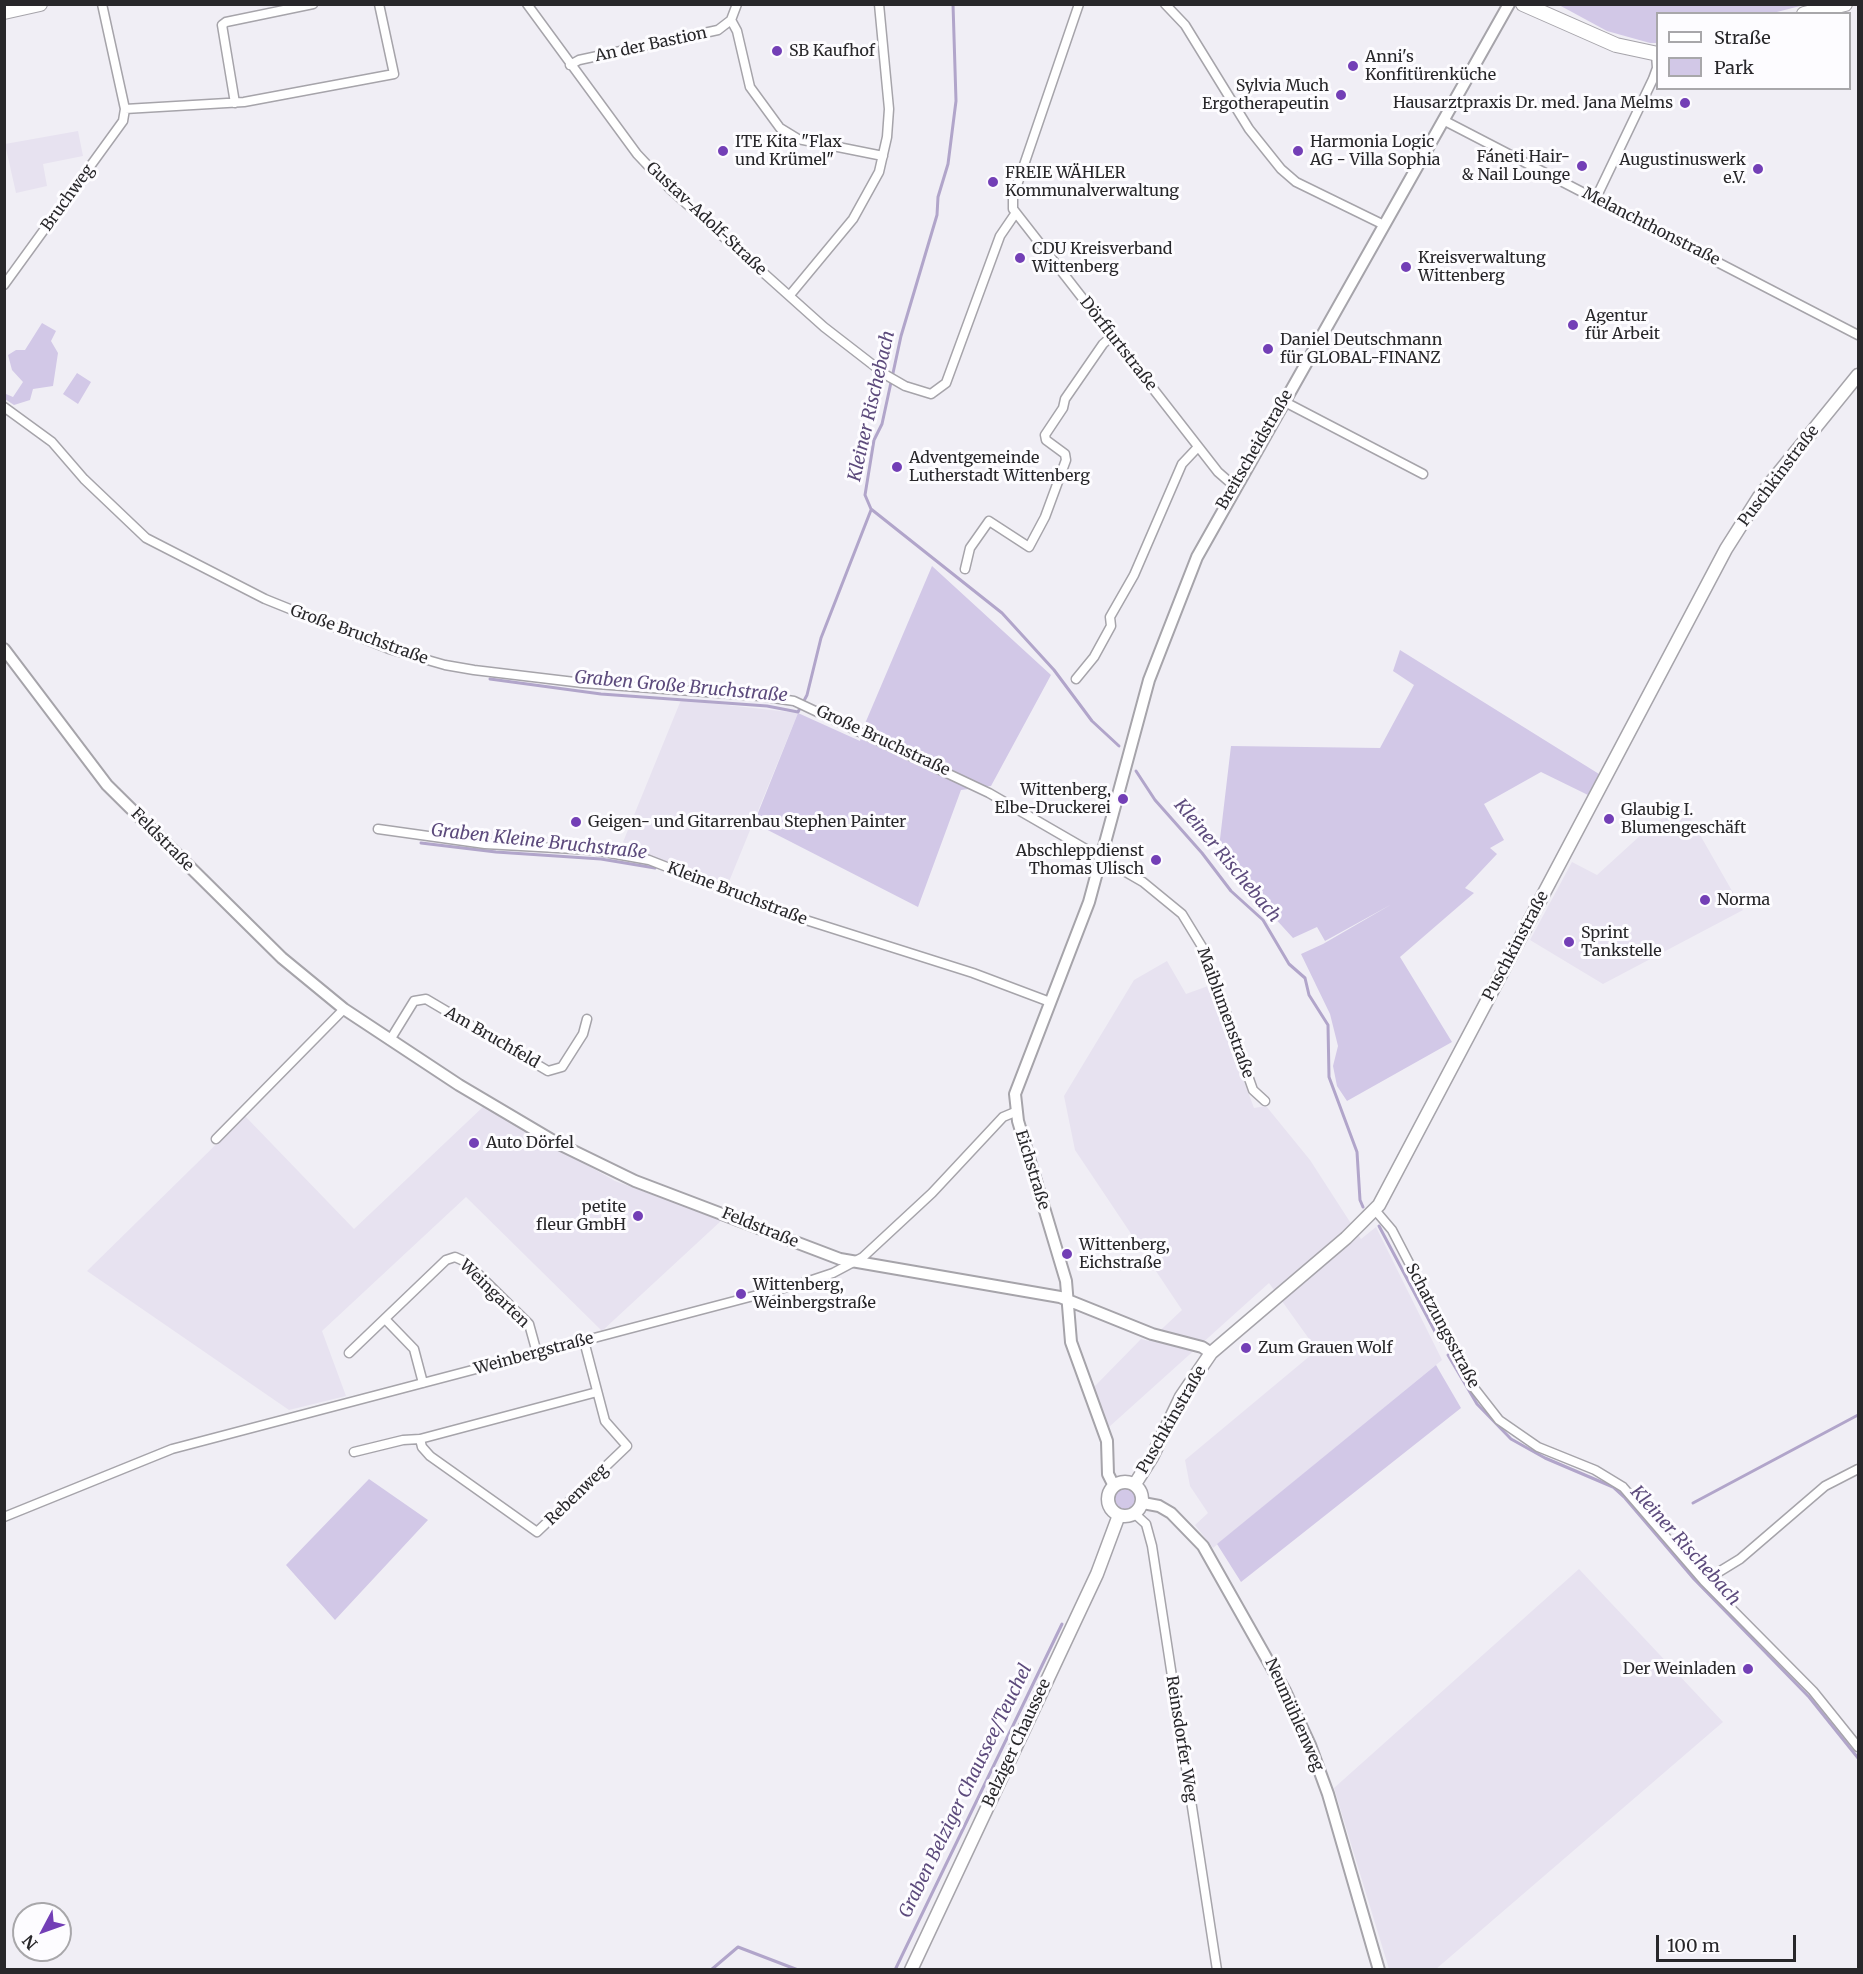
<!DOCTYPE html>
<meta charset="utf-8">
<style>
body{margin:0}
#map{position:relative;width:1863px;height:1974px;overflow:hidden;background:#f0eef5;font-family:Merriweather,serif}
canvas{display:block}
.frame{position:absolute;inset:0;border:6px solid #28272a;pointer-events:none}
.legend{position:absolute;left:1656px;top:12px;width:195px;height:78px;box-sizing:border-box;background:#fdfcff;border:2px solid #a8a7aa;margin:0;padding:8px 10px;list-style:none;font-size:18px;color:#28272a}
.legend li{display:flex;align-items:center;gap:12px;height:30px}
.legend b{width:30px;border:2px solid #a8a7aa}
.north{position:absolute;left:12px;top:1902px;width:60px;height:60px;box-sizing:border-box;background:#fdfcff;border:2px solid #a8a7aa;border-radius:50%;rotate:229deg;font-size:16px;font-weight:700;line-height:24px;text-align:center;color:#28272a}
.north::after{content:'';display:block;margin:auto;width:21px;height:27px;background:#733fb6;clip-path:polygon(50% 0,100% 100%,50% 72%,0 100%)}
.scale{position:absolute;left:1656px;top:1935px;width:140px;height:27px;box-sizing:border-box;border:3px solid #28272a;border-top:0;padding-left:8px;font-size:18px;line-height:21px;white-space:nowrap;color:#28272a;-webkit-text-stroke:4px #fdfcff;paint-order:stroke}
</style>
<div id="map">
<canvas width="1863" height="1974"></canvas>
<div class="frame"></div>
<ul class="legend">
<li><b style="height:8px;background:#fff"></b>Straße</li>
<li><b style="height:16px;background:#d2c8e7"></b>Park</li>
</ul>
<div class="north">N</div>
<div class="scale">100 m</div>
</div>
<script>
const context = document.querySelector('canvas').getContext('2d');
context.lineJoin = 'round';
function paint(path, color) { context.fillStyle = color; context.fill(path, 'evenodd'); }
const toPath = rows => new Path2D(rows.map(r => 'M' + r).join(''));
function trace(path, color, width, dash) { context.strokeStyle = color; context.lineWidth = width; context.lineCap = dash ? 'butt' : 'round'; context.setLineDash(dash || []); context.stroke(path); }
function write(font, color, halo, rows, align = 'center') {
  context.font = font + ' Merriweather,serif'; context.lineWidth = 6; context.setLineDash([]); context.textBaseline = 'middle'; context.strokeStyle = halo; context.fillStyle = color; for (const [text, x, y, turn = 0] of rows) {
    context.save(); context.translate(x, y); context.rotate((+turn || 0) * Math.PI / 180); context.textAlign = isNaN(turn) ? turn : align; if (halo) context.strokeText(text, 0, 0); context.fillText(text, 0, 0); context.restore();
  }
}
paint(toPath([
 [78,131,83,156,43,164,47,186,16,193,5,144],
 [681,700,798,713,728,884,621,847],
 [1684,807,1743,910,1603,984,1530,940,1572,862,1597,875,1654,823],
 [1167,961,1186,994,1208,986,1254,1108,1266,1106,1310,1160,1361,1239,1376,1227,1442,1360,1213,1548,1195,1525,1208,1513,1190,1486,1185,1460,1317,1350,1269,1283,1109,1427,1094,1387,1141,1339,1149,1341,1182,1310,1075,1150,1064,1096,1134,980],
 [484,1106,615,1181,722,1220,602,1331,466,1197,322,1331,346,1396,289,1410,87,1271,245,1116,354,1229],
 [1579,1569,1723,1722,1436,1969,1389,1969,1334,1788]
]), '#e7e2f0');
paint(toPath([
 [1559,5,1804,5,1773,13,1658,14,1657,43,1650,43,1607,31],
 [42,323,56,331,51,341,58,353,53,386,33,389,30,400,14,405,5,399,6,394,13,397,23,382,12,370,8,355,16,350,25,350],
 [77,373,91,382,78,404,63,394],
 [932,566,1051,675,991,786,961,790,918,907,754,823,798,713,860,741,864,726],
 [1400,650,1599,774,1588,795,1541,772,1484,804,1504,840,1490,848,1497,854,1465,888,1474,893,1400,957,1452,1042,1347,1101,1337,1086,1333,1066,1338,1046,1330,1014,1301,954,1323,944,1392,904,1325,941,1317,927,1293,938,1218,856,1231,746,1380,748,1414,685,1393,671],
 [1436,1365,1461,1408,1241,1582,1217,1544],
 [369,1479,428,1520,335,1620,286,1565],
 '1114 1499a11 11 0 1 1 22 0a11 11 0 1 1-22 0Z'
]), '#d2c8e7');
trace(toPath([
 [953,4,956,101,948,164,938,197,937,215,901,336,882,424,874,440,865,495,871,509,1002,613,1054,670,1092,721,1119,746],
 [490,679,601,694,767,706,798,712,807,695,821,638,871,510],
 [1136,771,1155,800,1202,853,1231,891,1263,920,1289,964,1305,978,1309,995,1328,1025,1329,1077,1357,1152,1360,1200,1363,1207],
 [421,843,496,852,601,859,655,868],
 [1379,1226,1440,1341],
 [1448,1355,1477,1404,1511,1439,1545,1458,1613,1487,1625,1498,1694,1579,1809,1697,1858,1758],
 [1693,1503,1858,1415],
 [711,1970,738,1947,798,1970],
 [895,1970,1062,1624]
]), '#b1a5ca', 3);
const minor = toPath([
 [527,4,637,154,671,190,824,327,886,375,905,386,931,394,946,383,1000,236,1015,214],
 [1079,4,1013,197,1013,209,1218,472,1234,486],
 [1165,4,1185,25,1249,129,1281,169,1296,182,1384,225],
 [731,20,737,31,750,87,780,128,798,139,883,156],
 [570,65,579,60,718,30,731,20,737,4],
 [235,103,222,25,226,22,313,4],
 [125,109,244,102,394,74,379,4],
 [1443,120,1858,335],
 [1596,198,1653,79,1657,68,1656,54],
 [4,285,123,121,125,109,102,4],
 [790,295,853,219,879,172,887,137,889,109,879,4],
 [1283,401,1423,474],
 [4,407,52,442,84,479,146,538,265,599,389,649,445,665,474,670,583,683,760,696,794,701,989,793,1143,882,1182,914,1204,950,1253,1090,1265,1101],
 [965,569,970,548,989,521,1029,547,1045,517,1066,460,1065,454,1046,440,1045,435,1063,408,1065,399,1103,344,1112,336],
 [1076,679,1094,657,1111,626,1110,617,1134,575,1182,464,1198,447],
 [378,829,485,844,593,850,649,860,790,915,973,973,1050,1002],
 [390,1040,414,1001,426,999,548,1071,562,1067,583,1034,587,1019],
 [216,1139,344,1009],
 [1375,1210,1392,1230,1474,1388,1499,1420,1538,1447,1595,1470,1623,1487,1704,1581,1813,1691,1858,1747],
 [385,1319,414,1349,423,1383],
 [584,1341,605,1421,627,1446,537,1532,430,1456,422,1447,420,1439,597,1392],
 [349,1353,446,1260,455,1257,466,1262,529,1324,537,1353],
 [354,1452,403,1440,420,1439],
 [1135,1514,1146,1524,1152,1546,1217,1970],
 [4,1517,172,1449,803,1283,833,1273,863,1257,932,1193,1003,1117,1015,1112],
 [1704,1581,1740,1559,1825,1486,1858,1469]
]);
const tertiary = toPath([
 [4,649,107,785,282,958,344,1009,459,1085,557,1143,635,1181,840,1259,1060,1297,1152,1334,1202,1347,1211,1353],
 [1114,1486,1108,1474,1107,1441,1071,1342,1066,1281,1018,1121,1015,1094,1089,902,1149,680,1197,557,1509,4],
 [1143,1503,1159,1506,1171,1513,1203,1546,1285,1691,1310,1745,1328,1794,1379,1970]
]);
const secondary = toPath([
 '1108 1499a17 17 0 1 1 34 0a17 17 0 1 1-34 0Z',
 [1135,1484,1152,1457,1181,1397,1211,1353,1346,1238,1379,1205,1726,549,1759,497,1858,375],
 [911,1970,1097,1574,1119,1515]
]);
const primary = toPath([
 [1523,4,1616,45,1658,54],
 [4,12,40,4],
 [1804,14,1845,4]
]);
trace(minor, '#a6a4aa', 11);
trace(tertiary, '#a6a4aa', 14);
trace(secondary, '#a6a4aa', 15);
trace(primary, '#a6a4aa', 16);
trace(minor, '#fff', 8);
trace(tertiary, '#fff', 10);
trace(secondary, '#fff', 12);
trace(primary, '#fff', 14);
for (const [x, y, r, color] of [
 [777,51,6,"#733fb6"],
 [1353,66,6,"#733fb6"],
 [1341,95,6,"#733fb6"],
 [1685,103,6,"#733fb6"],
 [723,151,6,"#733fb6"],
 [1298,151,6,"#733fb6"],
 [1582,166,6,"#733fb6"],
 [1758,169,6,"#733fb6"],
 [993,182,6,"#733fb6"],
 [1020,258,6,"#733fb6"],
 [1406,267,6,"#733fb6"],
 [1573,325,6,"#733fb6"],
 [1268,349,6,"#733fb6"],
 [897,467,6,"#733fb6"],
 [1123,799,6,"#733fb6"],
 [1609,819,6,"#733fb6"],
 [576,822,6,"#733fb6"],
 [1156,860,6,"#733fb6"],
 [1705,900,6,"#733fb6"],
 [1569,942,6,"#733fb6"],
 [474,1143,6,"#733fb6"],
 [638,1216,6,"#733fb6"],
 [1067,1254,6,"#733fb6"],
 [741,1294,6,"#733fb6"],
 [1246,1348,6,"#733fb6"],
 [1748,1669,6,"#733fb6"]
]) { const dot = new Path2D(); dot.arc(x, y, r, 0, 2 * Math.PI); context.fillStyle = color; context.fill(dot); trace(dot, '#fdfcff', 2); }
write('16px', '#28272a', '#fdfcff', [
 ["An der Bastion",651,45,-12],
 ["Bruchweg",68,198,-54],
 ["Gustav-Adolf-Straße",706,219,43],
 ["Melanchthonstraße",1651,227,27],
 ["Dörffurtstraße",1118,344,52],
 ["Breitscheidstraße",1255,450,-60],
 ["Puschkinstraße",1779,476,-53],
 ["Große Bruchstraße",359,635,20],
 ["Große Bruchstraße",883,741,25],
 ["Feldstraße",162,840,45],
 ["Kleine Bruchstraße",737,894,21],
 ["Puschkinstraße",1516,946,-62],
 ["Maiblumenstraße",1225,1013,70],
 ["Am Bruchfeld",492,1038,30],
 ["Eichstraße",1032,1170,73],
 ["Feldstraße",760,1228,22],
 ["Weingarten",494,1294,44],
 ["Schatzungsstraße",1442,1326,62],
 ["Weinbergstraße",534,1354,-15],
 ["Puschkinstraße",1172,1420,-60],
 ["Rebenweg",577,1495,-44],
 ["Neumühlenweg",1294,1715,66],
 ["Reinsdorfer Weg",1181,1739,81],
 ["Belziger Chaussee",1017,1743,-65]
]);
write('16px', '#28272a', '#fdfcff', [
 ["SB Kaufhof",789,51],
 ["Anni's",1365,57],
 ["Konfitürenküche",1365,75],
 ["Sylvia Much",1329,86,"right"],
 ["Ergotherapeutin",1329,104,"right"],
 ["Hausarztpraxis Dr. med. Jana Melms",1673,103,"right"],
 ["ITE Kita \"Flax",735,142],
 ["und Krümel\"",735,160],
 ["Harmonia Logic",1310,142],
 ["AG - Villa Sophia",1310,160],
 ["Fáneti Hair-",1570,157,"right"],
 ["& Nail Lounge",1570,175,"right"],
 ["Augustinuswerk",1746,160,"right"],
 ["e.V.",1746,178,"right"],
 ["FREIE WÄHLER",1005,173],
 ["Kommunalverwaltung",1005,191],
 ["CDU Kreisverband",1032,249],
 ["Wittenberg",1032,267],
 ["Kreisverwaltung",1418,258],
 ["Wittenberg",1418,276],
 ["Agentur",1585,316],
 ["für Arbeit",1585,334],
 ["Daniel Deutschmann",1280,340],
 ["für GLOBAL-FINANZ",1280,358],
 ["Adventgemeinde",909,458],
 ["Lutherstadt Wittenberg",909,476],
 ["Wittenberg,",1111,790,"right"],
 ["Elbe-Druckerei",1111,808,"right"],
 ["Glaubig I.",1621,810],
 ["Blumengeschäft",1621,828],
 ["Geigen- und Gitarrenbau Stephen Painter",588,822],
 ["Abschleppdienst",1144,851,"right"],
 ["Thomas Ulisch",1144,869,"right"],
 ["Norma",1717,900],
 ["Sprint",1581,933],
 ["Tankstelle",1581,951],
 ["Auto Dörfel",486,1143],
 ["petite",626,1207,"right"],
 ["fleur GmbH",626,1225,"right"],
 ["Wittenberg,",1079,1245],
 ["Eichstraße",1079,1263],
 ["Wittenberg,",753,1285],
 ["Weinbergstraße",753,1303],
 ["Zum Grauen Wolf",1258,1348],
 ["Der Weinladen",1736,1669,"right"]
], 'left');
write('italic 18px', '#5c4a7c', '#fdfcff', [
 ["Kleiner Rischebach",872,406,-77],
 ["Graben Große Bruchstraße",681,687,5],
 ["Graben Kleine Bruchstraße",539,842,6],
 ["Kleiner Rischebach",1227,861,50],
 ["Kleiner Rischebach",1685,1546,48],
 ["Graben Belziger Chaussee/Teuchel",966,1791,-64]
]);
</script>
